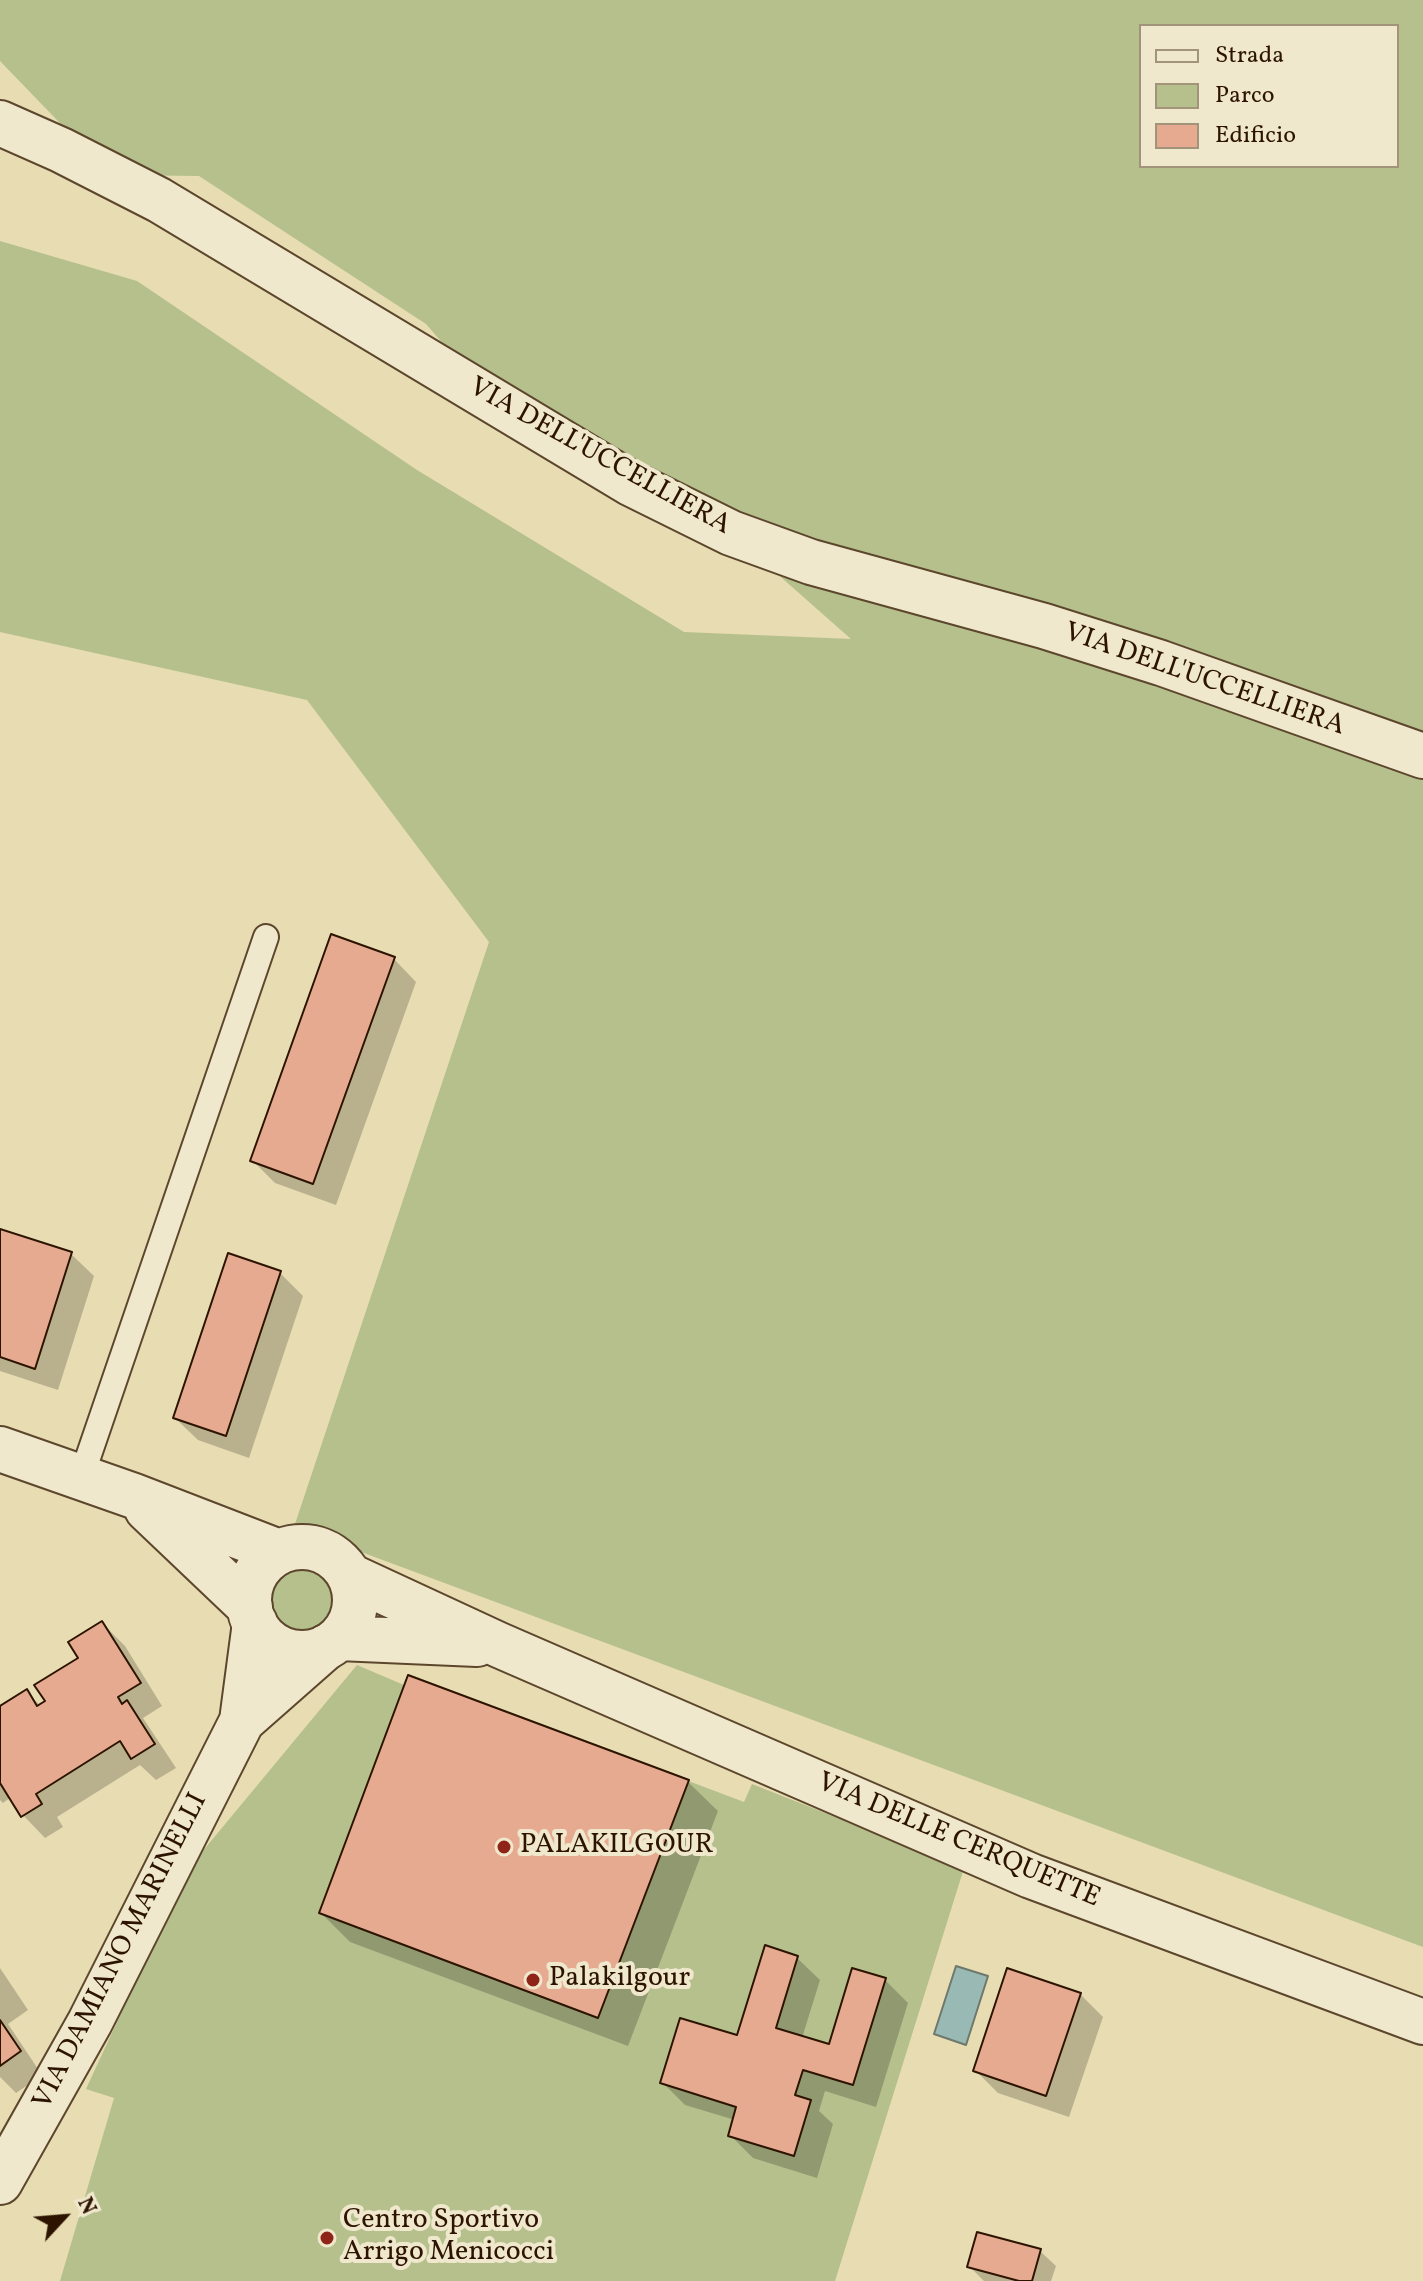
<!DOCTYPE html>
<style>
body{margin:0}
#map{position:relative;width:1423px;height:2281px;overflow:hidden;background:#e8dcb2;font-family:Vollkorn,serif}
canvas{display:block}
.legend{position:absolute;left:1139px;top:24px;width:260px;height:144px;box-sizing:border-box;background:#f0e8cd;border:2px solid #a2937b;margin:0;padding:10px 14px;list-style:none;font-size:24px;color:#2d1400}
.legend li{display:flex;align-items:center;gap:16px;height:40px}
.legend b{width:40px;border:2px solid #a2937b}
.north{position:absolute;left:24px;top:2177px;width:80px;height:80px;-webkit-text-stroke:6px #f0e8cd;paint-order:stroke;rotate:64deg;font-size:22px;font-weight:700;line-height:32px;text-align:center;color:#2d1400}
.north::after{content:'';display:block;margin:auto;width:28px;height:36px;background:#2d1400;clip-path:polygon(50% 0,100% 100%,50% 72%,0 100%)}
</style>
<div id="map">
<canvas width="1423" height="2281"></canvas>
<ul class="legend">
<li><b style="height:10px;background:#f0e8cd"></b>Strada</li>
<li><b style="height:22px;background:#b5c08d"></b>Parco</li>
<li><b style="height:22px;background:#e5aa90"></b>Edificio</li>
</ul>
<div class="north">N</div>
</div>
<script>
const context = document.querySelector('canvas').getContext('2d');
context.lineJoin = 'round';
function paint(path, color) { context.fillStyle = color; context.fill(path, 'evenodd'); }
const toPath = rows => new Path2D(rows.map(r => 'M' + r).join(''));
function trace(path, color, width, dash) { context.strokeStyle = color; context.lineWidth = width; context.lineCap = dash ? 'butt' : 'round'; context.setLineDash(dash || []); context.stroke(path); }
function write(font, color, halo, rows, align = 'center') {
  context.font = font + ' Vollkorn,serif'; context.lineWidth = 8; context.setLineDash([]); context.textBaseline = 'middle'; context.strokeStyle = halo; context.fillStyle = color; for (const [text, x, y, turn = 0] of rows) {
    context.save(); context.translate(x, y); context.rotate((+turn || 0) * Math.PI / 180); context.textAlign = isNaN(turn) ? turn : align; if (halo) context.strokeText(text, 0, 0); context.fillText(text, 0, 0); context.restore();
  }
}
paint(toPath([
 [0,0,1423,0,1423,1947,294,1527,489,942,307,700,0,632,0,241,137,281,417,470,684,632,851,639,680,488,492,400,426,324,199,176,110,175,0,61],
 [1141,26,1397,26,1397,166,1141,166],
 '270 1598a32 32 0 1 1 64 0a32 32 0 1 1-64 0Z',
 [357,1665,404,1685,408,1675,744,1802,752,1784,964,1868,835,2281,60,2281,114,2098,86,2089,187,1870]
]), '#b5c08d');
const water = toPath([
 [956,1966,988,1976,966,2045,934,2034,956,1966]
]);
paint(water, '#99bab4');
trace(water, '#6e786c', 2);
paint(toPath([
 [394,959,416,982,336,1205,275,1183,252,1160],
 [0,1231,71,1254,94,1276,58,1390,0,1371],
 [280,1273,303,1296,249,1458,198,1440,175,1418],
 [102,1623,125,1646,162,1706,143,1718,176,1768,156,1780,140,1765,57,1817,63,1827,45,1838,23,1815,11,1797,3,1803,0,1800,0,1708,26,1692,41,1706,81,1658],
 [410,1677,688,1782,718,1811,628,2046,350,1942,321,1913],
 [797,1958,820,1980,802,2038,831,2046,885,1980,908,2003,876,2107,825,2091,819,2111,833,2124,817,2178,753,2158,730,2135,735,2120,685,2105,662,2082,738,2038],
 [0,1968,28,2010,8,2024,42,2075,16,2093,0,2077],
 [1080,1994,1103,2017,1069,2117,998,2093,975,2070],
 [1040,2251,1056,2266,1051,2281,984,2281,969,2266]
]), '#0003');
const building = toPath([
 [331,934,395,957,313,1184,250,1161,331,934],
 [0,1229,72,1252,35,1369,0,1357,0,1229],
 [228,1253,281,1271,226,1436,173,1418,228,1253],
 [102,1621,141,1683,118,1697,122,1704,127,1700,155,1744,131,1759,120,1741,36,1794,42,1804,21,1817,0,1783,0,1706,27,1689,37,1706,45,1701,34,1685,78,1658,68,1642,102,1621],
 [408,1675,689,1780,598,2018,319,1913,408,1675],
 [765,1945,798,1956,776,2028,829,2044,852,1968,886,1978,853,2085,803,2070,795,2095,811,2100,794,2156,728,2136,736,2107,660,2083,680,2018,737,2035,765,1945],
 [1007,1968,1081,1993,1046,2096,973,2071,1007,1968],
 [0,2020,21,2051,0,2066,0,2020],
 [977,2232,1041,2249,1032,2281,1019,2281,967,2267,977,2232]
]);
paint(building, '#e5aa90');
trace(building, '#2d1400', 2);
const service = toPath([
 [81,1478,266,937]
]);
const minor = toPath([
 [242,1721,326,1647],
 [0,2182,90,2022,242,1721,255,1623]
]);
const tertiary = toPath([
 [0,123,61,150,159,200,630,483,731,533,811,562,1044,626,1161,663,1423,756],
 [0,1449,134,1496,279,1552],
 [147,1509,250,1607],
 '249 1600a53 53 0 1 1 106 0a53 53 0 1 1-106 0Z',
 [350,1576,499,1645,1031,1876,1423,2022],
 [339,1638,477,1644]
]);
trace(service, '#5c462c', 28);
trace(minor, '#5c462c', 48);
trace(tertiary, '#5c462c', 48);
trace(service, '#f0e8cd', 24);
trace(minor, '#f0e8cd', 44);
trace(tertiary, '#f0e8cd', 44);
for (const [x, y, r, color] of [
 [504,1847,8,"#8f2418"],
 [533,1980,8,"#8f2418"],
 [327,2238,8,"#8f2418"]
]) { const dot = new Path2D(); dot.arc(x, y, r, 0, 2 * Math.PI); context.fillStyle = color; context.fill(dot); trace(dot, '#f0e8cd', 3); }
write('28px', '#2d1400', '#f0e8cd', [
 ["VIA DELL'UCCELLIERA",599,458,29],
 ["VIA DELL'UCCELLIERA",1204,681,19],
 ["VIA DELLE CERQUETTE",958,1842,23],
 ["VIA DAMIANO MARINELLI",122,1952,-63]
]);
write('28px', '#2d1400', '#f0e8cd', [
 ["PALAKILGOUR",520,1847],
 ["Palakilgour",549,1980],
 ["Centro Sportivo",343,2222],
 ["Arrigo Menicocci",343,2254]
], 'left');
</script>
